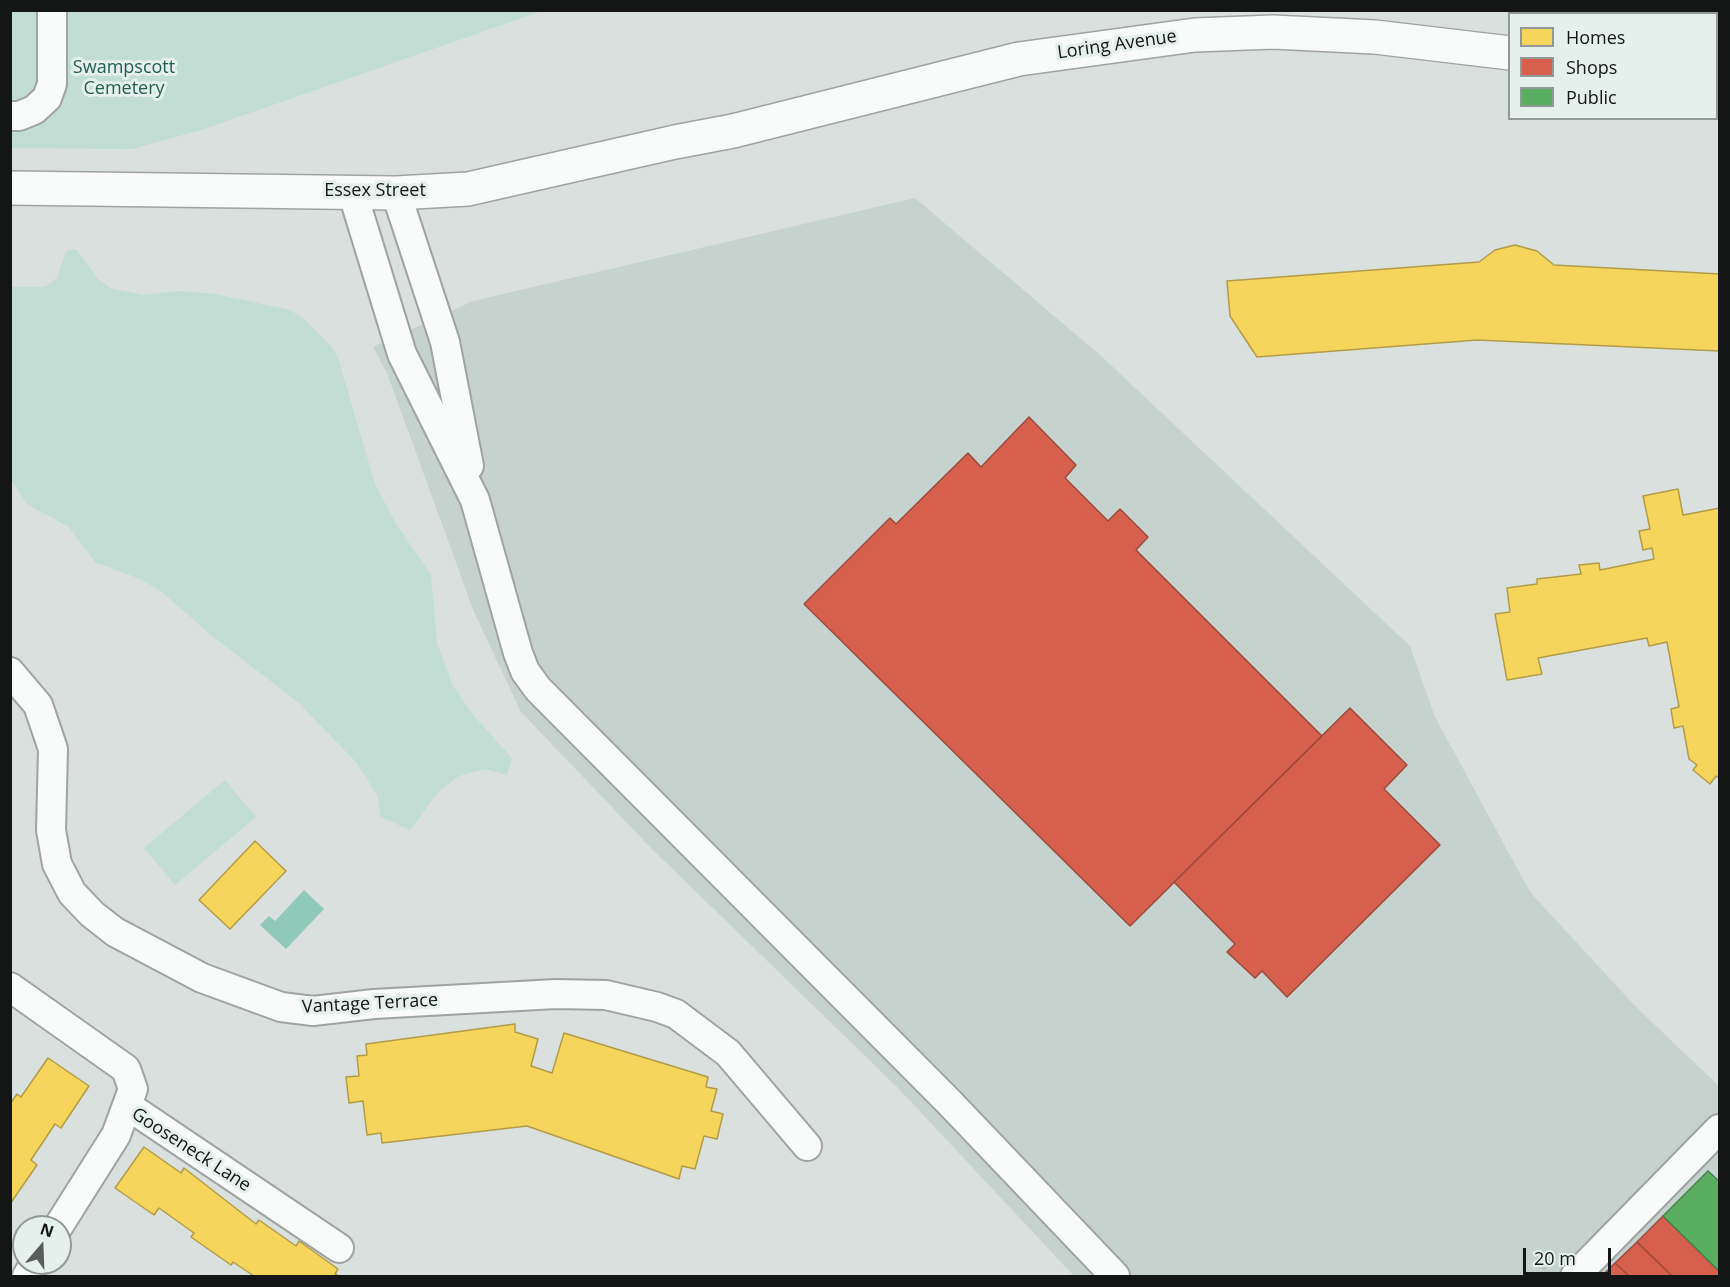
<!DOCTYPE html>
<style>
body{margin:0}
#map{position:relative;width:1730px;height:1287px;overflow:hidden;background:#dae0dd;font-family:"Open Sans",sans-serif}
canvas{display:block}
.frame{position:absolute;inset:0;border:12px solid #131615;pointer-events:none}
.legend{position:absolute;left:1508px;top:12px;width:210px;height:108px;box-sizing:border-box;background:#e5efec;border:2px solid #919896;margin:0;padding:8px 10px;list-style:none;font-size:18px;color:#131615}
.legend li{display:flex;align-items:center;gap:12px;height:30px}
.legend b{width:30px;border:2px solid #919896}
.north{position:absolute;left:12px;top:1215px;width:60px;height:60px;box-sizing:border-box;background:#e5efec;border:2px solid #919896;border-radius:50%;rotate:19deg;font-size:16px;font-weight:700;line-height:24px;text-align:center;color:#131615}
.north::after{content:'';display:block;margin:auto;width:21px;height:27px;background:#595d5b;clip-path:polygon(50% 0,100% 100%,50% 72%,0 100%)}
.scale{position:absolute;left:1523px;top:1248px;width:88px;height:27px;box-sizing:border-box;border:3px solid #131615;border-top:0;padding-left:8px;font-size:18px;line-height:21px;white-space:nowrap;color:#131615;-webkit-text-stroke:4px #e5efec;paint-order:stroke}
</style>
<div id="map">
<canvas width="1730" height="1287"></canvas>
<div class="frame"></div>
<ul class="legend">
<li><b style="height:16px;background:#f6d55c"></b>Homes</li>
<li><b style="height:16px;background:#d6604d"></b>Shops</li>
<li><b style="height:16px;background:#5aae61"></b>Public</li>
</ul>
<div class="north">N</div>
<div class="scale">20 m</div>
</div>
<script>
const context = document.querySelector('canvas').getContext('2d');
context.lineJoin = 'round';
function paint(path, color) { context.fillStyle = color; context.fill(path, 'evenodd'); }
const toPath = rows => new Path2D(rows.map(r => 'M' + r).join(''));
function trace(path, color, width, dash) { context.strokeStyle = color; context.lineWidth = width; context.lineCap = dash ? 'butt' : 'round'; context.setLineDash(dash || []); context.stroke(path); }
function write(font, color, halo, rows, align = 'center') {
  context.font = font + ' "Open Sans",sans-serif'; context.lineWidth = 6; context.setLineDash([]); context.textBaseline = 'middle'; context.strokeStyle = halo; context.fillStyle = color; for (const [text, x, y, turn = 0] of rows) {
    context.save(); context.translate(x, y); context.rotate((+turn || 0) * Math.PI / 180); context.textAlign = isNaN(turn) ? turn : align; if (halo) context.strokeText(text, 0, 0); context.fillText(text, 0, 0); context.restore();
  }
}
paint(toPath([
 [915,198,1099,354,1410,646,1435,717,1530,892,1636,1007,1719,1086,1719,1276,1074,1276,898,1088,652,849,521,712,474,612,387,373,373,347,473,301]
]), '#c6d2ce');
paint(toPath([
 [11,11,542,11,201,130,132,149,11,148],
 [76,249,98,279,110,288,143,295,179,291,215,294,290,310,304,319,331,346,338,358,375,484,396,524,431,575,437,643,453,686,473,715,512,758,507,775,485,769,459,776,439,791,410,830,381,817,377,795,356,762,299,703,211,635,162,592,140,579,95,562,69,527,27,504,11,479,11,287,44,287,57,278,66,251],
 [225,780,256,817,175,885,144,848]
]), '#c1ddd4');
paint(toPath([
 [304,890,324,909,286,949,260,925,269,916,275,921]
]), '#90c8b9');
const homes = toPath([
 [1515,245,1537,251,1554,265,1720,274,1720,351,1477,340,1257,357,1230,316,1227,281,1479,262,1495,250,1515,245],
 [1678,489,1683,515,1720,508,1720,779,1716,776,1710,784,1693,770,1697,765,1689,759,1683,726,1674,728,1671,709,1679,707,1667,642,1649,646,1647,638,1538,658,1542,674,1507,680,1495,614,1510,612,1507,588,1537,584,1537,579,1581,574,1579,565,1599,563,1600,570,1654,559,1652,548,1643,550,1639,531,1650,529,1643,496,1678,489],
 [255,841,286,871,230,929,199,900,255,841],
 [515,1024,515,1032,538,1039,531,1066,552,1073,564,1033,708,1077,706,1087,717,1089,711,1111,723,1114,717,1139,704,1136,695,1169,682,1166,679,1179,527,1126,382,1143,381,1133,367,1135,363,1101,349,1103,346,1077,359,1076,357,1056,367,1055,366,1044,515,1024],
 [48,1058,89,1086,61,1128,55,1124,31,1160,37,1165,10,1204,10,1104,17,1094,21,1097,48,1058],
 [144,1147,181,1173,184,1168,256,1224,259,1220,296,1246,299,1241,338,1269,335,1274,339,1276,254,1276,233,1262,231,1265,191,1237,194,1233,159,1208,154,1215,115,1188,144,1147]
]);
paint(homes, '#f6d55c');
trace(homes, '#b29c47', 1.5);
const shops = toPath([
 [1029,417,1076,465,1065,478,1108,521,1120,509,1148,537,1136,550,1322,736,1130,926,804,604,890,518,896,524,968,453,981,467,1029,417],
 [1350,708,1407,765,1384,789,1440,845,1287,997,1262,971,1255,978,1227,952,1235,944,1174,882,1350,708],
 [1663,1216,1720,1272,1720,1276,1672,1276,1637,1242,1663,1216],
 [1637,1242,1672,1276,1629,1276,1615,1263,1637,1242],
 [1615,1263,1629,1276,1602,1276,1615,1263]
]);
paint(shops, '#d6604d');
trace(shops, '#9c4a3c', 1.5);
const public = toPath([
 [1708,1171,1720,1182,1720,1272,1663,1216,1708,1171]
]);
paint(public, '#5aae61');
trace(public, '#45804a', 1.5);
const minor = toPath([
 [1537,14,1537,10],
 [10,116,19,116,34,110,47,98,52,84,52,10],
 [352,191,402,354,475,500,518,653,525,671,538,689,948,1101,1115,1276],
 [396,193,445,342,469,466],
 [10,672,38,705,53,749,51,830,57,864,72,893,92,914,115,932,202,978,281,1007,313,1011,374,1004,556,994,606,995,657,1007,676,1014,728,1053,807,1146],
 [10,987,126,1069,133,1089,116,1135,58,1227],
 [128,1106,339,1248],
 [27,1276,35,1263],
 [1575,1276,1719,1129]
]);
const major = toPath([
 [1716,79,1720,80],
 [10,188,396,193,468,189,675,142,733,131,1019,59,1195,35,1273,32,1375,37,1510,53]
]);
trace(minor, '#9fa3a1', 32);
trace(major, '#9fa3a1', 36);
trace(toPath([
 [1535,1253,1547,1273]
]), '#bcbebe', 4, [4.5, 3]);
trace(minor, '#f9fafa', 28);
trace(major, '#f9fafa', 33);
write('18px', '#131615', '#e5efec', [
 ["Loring Avenue",1117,45,-8],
 ["Essex Street",375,191],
 ["Vantage Terrace",370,1004,-3],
 ["Gooseneck Lane",191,1150,33]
]);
write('18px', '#215f50', '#e5efec', [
 ["Swampscott",124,68],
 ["Cemetery",124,89]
]);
</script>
